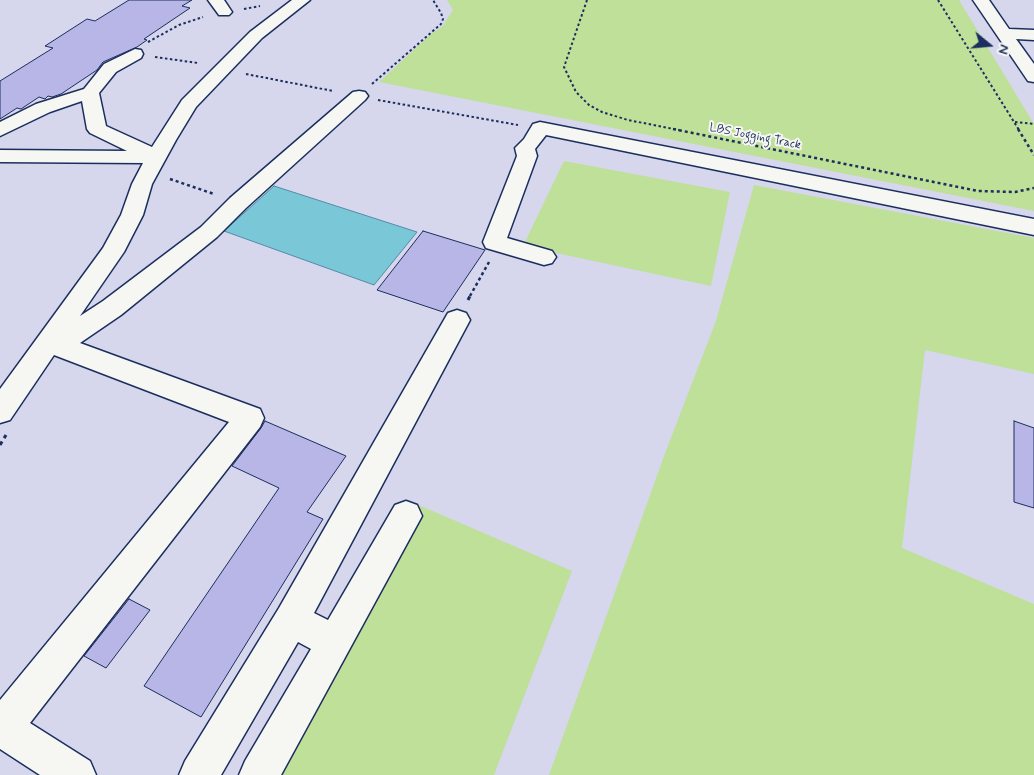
<!DOCTYPE html>
<style>
body{margin:0}
#map{position:relative;width:1034px;height:775px;overflow:hidden;background:#e3e3ef;font-family:Mynerve,sans-serif}
canvas{display:block}
.north{position:absolute;left:964px;top:20px;width:50px;height:50px;-webkit-text-stroke:4px #f6f6f2;paint-order:stroke;rotate:107deg;font-size:14px;font-weight:700;line-height:20px;text-align:center;color:#1b2f5e}
.north::after{content:'';display:block;margin:auto;width:18px;height:22px;background:#1b2f5e;clip-path:polygon(50% 0,100% 100%,50% 72%,0 100%)}
</style>
<div id="map">
<canvas width="1034" height="775"></canvas>
<div class="north">N</div>
</div>
<script>
const context = document.querySelector('canvas').getContext('2d');
context.lineJoin = 'round';
function paint(path, color) { context.fillStyle = color; context.fill(path, 'evenodd'); }
const toPath = rows => new Path2D(rows.map(r => 'M' + r).join(''));
function trace(path, color, width, dash) { context.strokeStyle = color; context.lineWidth = width; context.lineCap = dash ? 'butt' : 'round'; context.setLineDash(dash || []); context.stroke(path); }
function write(font, color, halo, rows, align = 'center') {
  context.font = font + ' Mynerve,sans-serif'; context.lineWidth = 4; context.setLineDash([]); context.textBaseline = 'middle'; context.strokeStyle = halo; context.fillStyle = color; for (const [text, x, y, turn = 0] of rows) {
    context.save(); context.translate(x, y); context.rotate((+turn || 0) * Math.PI / 180); context.textAlign = isNaN(turn) ? turn : align; if (halo) context.strokeText(text, 0, 0); context.fillText(text, 0, 0); context.restore();
  }
}
paint(toPath([
 [0,0,1034,0,1034,775,0,775]
]), '#d6d6ed');
paint(toPath([
 [447,0,959,0,1034,124,1034,211,379,82,432,33,442,27,453,10],
 [564,161,730,192,711,286,523,246],
 [754,185,1034,238,1034,374,925,350,902,548,1034,604,1034,775,549,775,667,448,716,321],
 [414,503,572,571,494,775,259,775]
]), '#bfe099');
const water = toPath([
 [274,186,417,232,374,285,224,231,274,186]
]);
paint(water, '#7ac8d7');
trace(water, '#548ba7', 1);
const building = toPath([
 [129,0,192,0,182,6,190,8,144,39,147,40,137,47,103,62,97,70,61,94,52,97,48,96,45,99,39,97,21,109,17,108,0,119,0,81,53,48,45,46,87,19,95,21,129,0],
 [423,231,485,250,443,312,377,290,423,231],
 [265,421,346,456,307,512,323,519,201,717,144,686,279,488,232,466,261,428,265,421],
 [1014,421,1034,428,1034,508,1014,502,1014,421],
 [129,599,150,610,106,668,84,656,129,599]
]);
paint(building, '#b8b6e7');
trace(building, '#1b2f5e', 1);
const minor = toPath([
 [208,0,224,0,232,12,229,15,219,15,208,0],
 [292,0,310,0,262,38,196,107,176,140,152,184,143,215,124,252,80,316,103,301,201,227,230,198,353,92,359,91,365,92,368,96,365,100,246,208,217,237,121,315,80,343,260,409,264,418,260,427,30,723,90,761,96,775,40,775,0,749,0,700,229,422,54,355,10,420,0,423,0,389,103,248,121,215,132,184,143,163,0,162,0,150,127,151,90,133,87,129,82,101,50,112,0,136,0,122,36,104,84,89,104,64,135,49,141,50,143,54,141,58,116,72,99,93,106,126,152,147,182,100,250,32,292,0],
 [973,0,989,0,1009,29,1034,30,1034,40,1016,39,1034,64,1034,82,1028,81,973,0],
 [540,122,1034,219,1034,235,546,135,535,149,537,156,507,238,552,251,556,257,552,263,544,265,486,248,483,242,517,156,515,148,524,139,533,124,540,122],
 [457,310,466,313,470,320,314,613,328,620,395,505,406,501,417,505,422,516,281,775,239,775,245,761,311,649,298,642,221,775,179,775,185,761,279,608,448,313,457,310]
]);
trace(minor, '#1b2f5e', 3);
trace(toPath([
 [587,0,564,67,576,92,589,105,602,112,628,120,679,130],
 [938,0,1019,130],
 [244,9,260,6],
 [148,42,179,25,203,17],
 [155,57,198,63],
 [246,74,333,91],
 [372,84,441,24,443,19,441,13,433,0],
 [378,100,518,125],
 [1015,122,1034,124]
]), '#1b2f5e', 2, [2.5, 2.5]);
trace(toPath([
 [673,129,978,191,1015,192,1034,188],
 [1018,129,1034,155],
 [170,179,214,194],
 [470,296,489,262]
]), '#1b2f5e', 2.5, [3, 3]);
trace(toPath([
 [468,300,471,294],
 [0,445,6,435]
]), '#1b2f5e', 3, [4, 4]);
paint(minor, '#f6f6f2');
write('12px', '#1b2f5e', '#f6f6f2', [
 ["LBS Jogging Track",755,137,11]
]);
</script>
